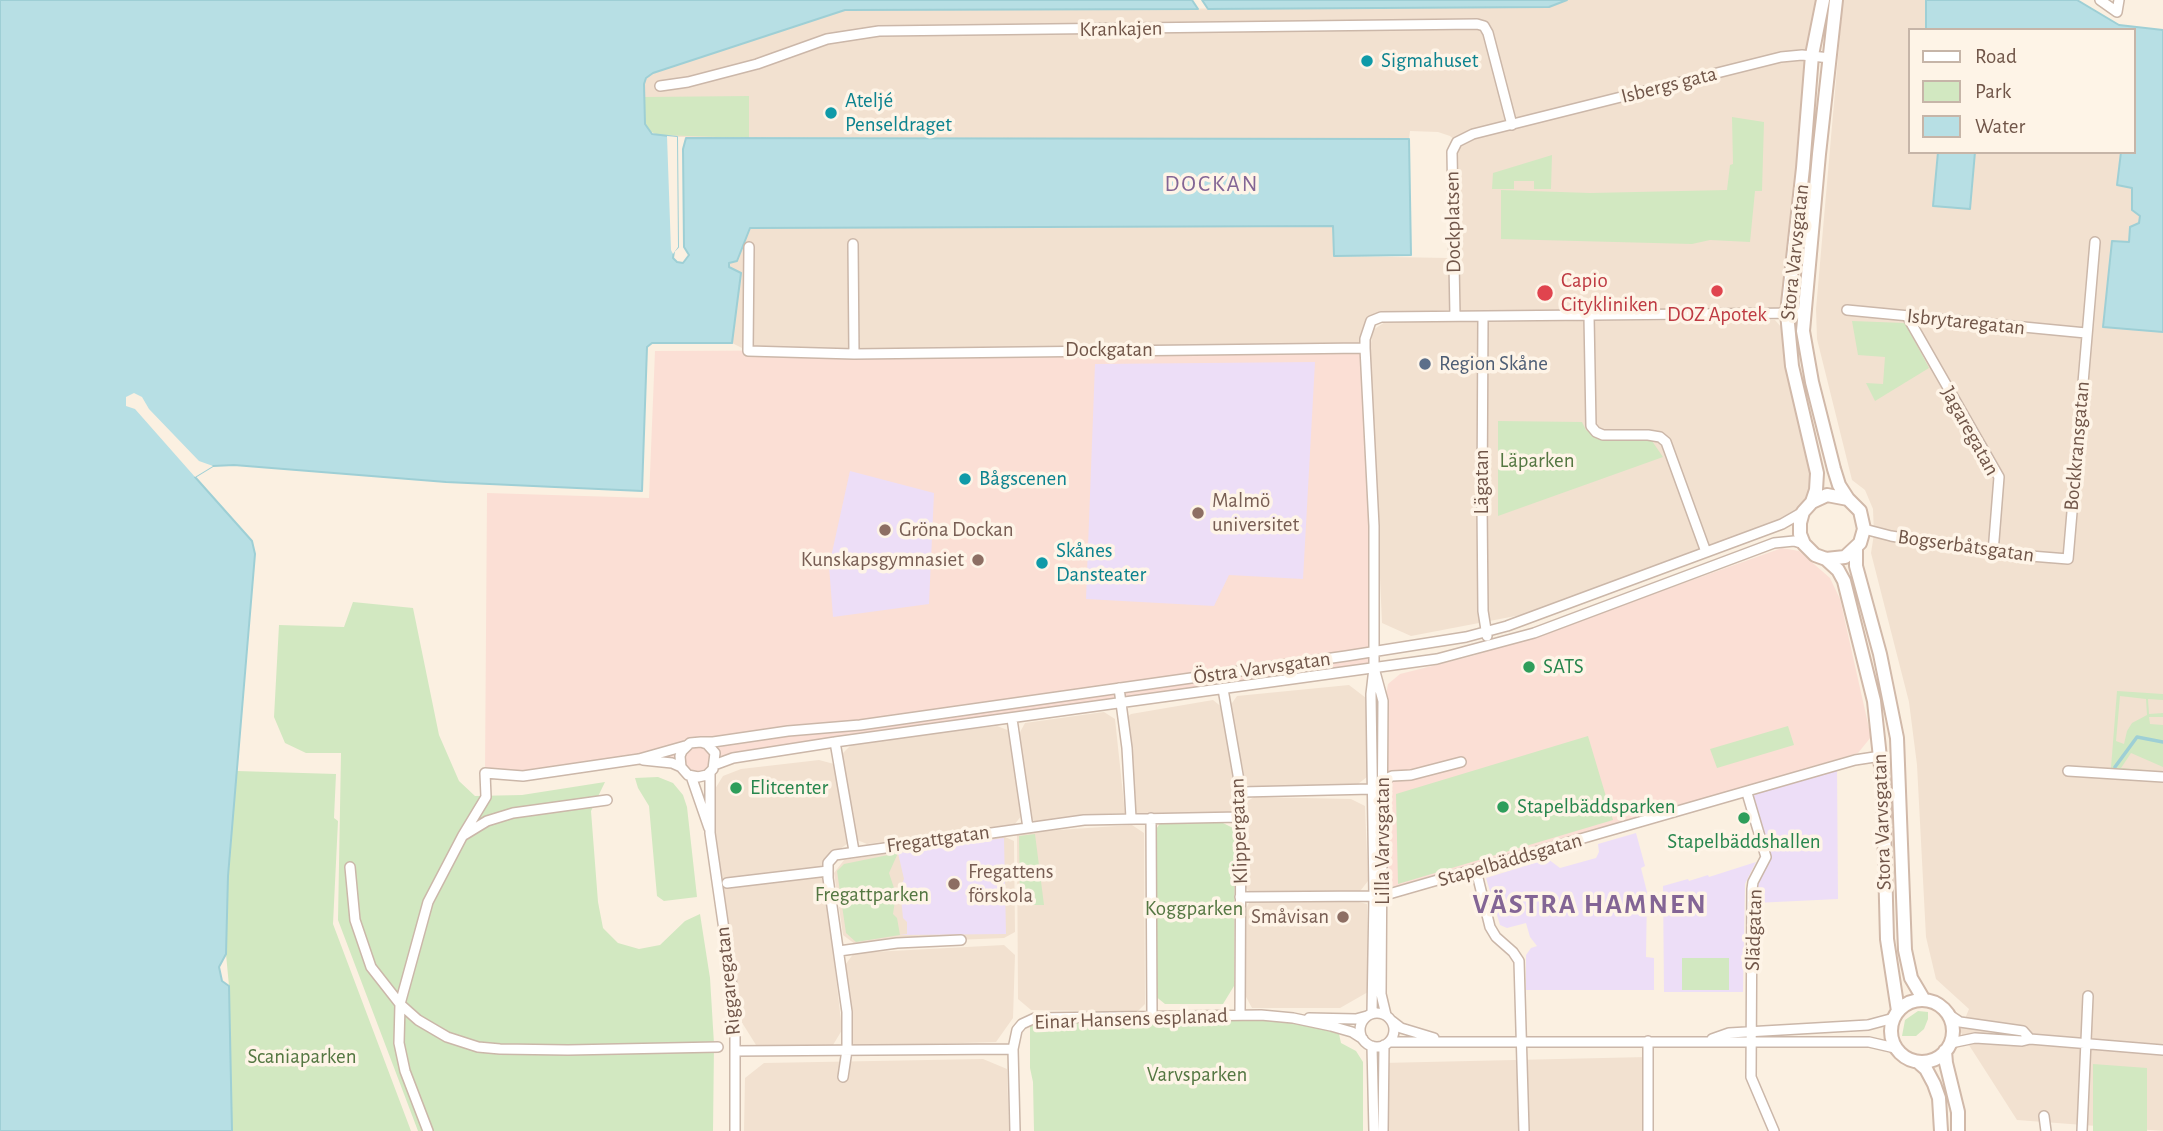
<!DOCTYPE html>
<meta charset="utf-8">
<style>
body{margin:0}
#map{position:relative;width:2163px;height:1131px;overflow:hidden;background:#fbf0e1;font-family:"Alegreya Sans",sans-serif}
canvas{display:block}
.legend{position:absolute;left:1908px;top:28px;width:228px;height:126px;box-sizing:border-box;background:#fef4e7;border:2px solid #c6b5a8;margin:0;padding:9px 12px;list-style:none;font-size:21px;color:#715649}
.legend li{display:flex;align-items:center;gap:14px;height:35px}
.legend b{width:35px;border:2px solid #c6b5a8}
</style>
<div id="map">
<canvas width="2163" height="1131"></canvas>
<ul class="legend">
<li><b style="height:9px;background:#fff"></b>Road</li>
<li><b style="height:19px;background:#d2e8c1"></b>Park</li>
<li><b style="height:19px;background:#b7dfe4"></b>Water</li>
</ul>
</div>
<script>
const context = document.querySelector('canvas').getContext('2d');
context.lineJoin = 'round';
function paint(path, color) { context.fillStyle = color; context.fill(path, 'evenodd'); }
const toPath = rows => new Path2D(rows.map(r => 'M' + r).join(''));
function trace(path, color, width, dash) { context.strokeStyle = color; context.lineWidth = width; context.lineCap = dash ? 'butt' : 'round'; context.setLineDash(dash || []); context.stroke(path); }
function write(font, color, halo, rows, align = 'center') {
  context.font = font + ' "Alegreya Sans",sans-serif'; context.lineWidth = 7; context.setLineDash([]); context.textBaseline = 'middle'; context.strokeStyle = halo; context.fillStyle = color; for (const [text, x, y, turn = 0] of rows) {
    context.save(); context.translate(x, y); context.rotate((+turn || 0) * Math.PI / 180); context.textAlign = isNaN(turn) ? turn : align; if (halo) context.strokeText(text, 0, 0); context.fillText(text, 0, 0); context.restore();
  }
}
paint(toPath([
 [1567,0,1823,0,1787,313,1371,321,1365,348,748,351,732,343,741,273,729,267,729,262,737,261,750,228,1333,226,1334,256,1448,258,1454,256,1452,152,1457,142,1450,136,1438,132,1410,131,1409,139,1400,139,677,137,645,124,644,84,646,78,653,73,845,10,1549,7],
 [1843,0,1926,0,1926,30,1909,30,1909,152,2121,152,2118,184,2130,186,2134,191,2132,210,2140,216,2139,223,2129,243,2112,241,2103,327,2163,332,2163,1131,2017,1120,1960,1031,1969,1009,1936,979,1926,937,1917,765,1909,702,1871,553,1874,534,1873,509,1865,490,1852,480,1817,339,1816,309],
 [1775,320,1782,328,1792,392,1810,463,1810,490,1801,508,1788,516,1765,525,1526,614,1411,636,1382,623,1370,350,1373,330,1385,322],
 [1349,685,1366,698,1367,777,1354,787,1254,789,1246,784,1230,706,1237,696],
 [1213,700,1223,708,1237,806,1232,813,1138,815,1134,810,1126,718,1131,714],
 [1104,712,1115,719,1125,813,1084,815,1035,823,1030,817,1019,734,1025,723],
 [997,726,1010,731,1022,815,1014,825,867,844,855,839,841,755,853,743],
 [819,760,834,764,847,844,823,861,842,1030,833,1045,756,1045,741,1021,710,797,723,776,741,769],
 [1254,797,1351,799,1365,806,1368,881,1357,895,1252,894,1245,887,1246,802],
 [1132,825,1144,833,1145,1004,1137,1012,1031,1010,1018,999,1017,835,1029,832],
 [1003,836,1014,841,1015,932,1004,938,855,944,843,935,834,873,844,860],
 [1251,899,1351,900,1367,904,1368,992,1340,1008,1252,1008,1245,995,1245,911],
 [1004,945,1015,955,1013,1018,996,1042,856,1046,849,1042,845,965,854,953],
 [1647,1057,1648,1131,1382,1131,1382,1063],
 [983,1059,1007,1069,1009,1131,744,1131,745,1078,764,1063]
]), '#f2e1d0');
paint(toPath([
 [1365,348,1374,668,733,758,702,777,681,767,639,759,523,776,485,773,487,493,649,498,655,351],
 [1782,548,1799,551,1830,578,1840,599,1871,737,1858,753,1400,888,1386,884,1385,700,1388,684,1400,674,1472,656,1538,635]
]), '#fbdfd5');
paint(toPath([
 [1315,362,1303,579,1229,575,1214,606,1086,599,1095,364],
 [850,471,934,493,929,604,833,617,829,566],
 [1837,769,1838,899,1755,903,1756,882,1765,867,1750,794],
 [1636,833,1645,866,1641,868,1647,892,1646,957,1654,958,1654,990,1526,990,1526,955,1531,948,1537,946,1530,937,1526,923,1507,928,1500,925,1486,878,1548,859,1560,868,1596,858,1599,852,1598,844],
 [1004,838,1006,934,900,935,907,934,907,922,903,918,901,898,900,889,904,879,898,853],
 [1756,862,1745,884,1743,992,1664,992,1663,886,1688,879,1689,881,1708,875,1709,877]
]), '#eddef7');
paint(toPath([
 [749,96,749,138,658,135,647,130,645,124,644,97],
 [1732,117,1764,122,1762,191,1755,191,1750,242,1710,240,1692,244,1501,239,1501,190,1590,193,1727,190,1730,165,1733,164],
 [1552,155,1551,189,1534,189,1534,181,1514,181,1514,189,1492,189,1493,173],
 [1852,321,1905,323,1929,368,1875,401,1866,383,1883,384,1885,357,1858,355],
 [1498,421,1582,422,1586,430,1600,439,1647,439,1652,441,1663,457,1498,516],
 [353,602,413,608,439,735,459,781,475,796,522,795,605,782,591,811,598,902,603,928,618,943,639,949,660,945,685,921,700,914,710,978,714,1044,713,1131,418,1131,338,920,341,753,306,753,285,743,274,717,279,625,344,627],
 [2117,691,2163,694,2163,700,2148,699,2149,714,2163,713,2163,717,2149,717,2150,724,2163,725,2163,767,2131,753,2121,768,2163,772,2111,768],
 [2120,696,2146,699,2147,715,2132,723,2127,731,2124,744,2116,741],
 [1788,726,1794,745,1717,768,1710,749],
 [1588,736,1613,820,1398,884,1396,794],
 [237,771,336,774,334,818,338,821,333,924,411,1131,232,1131,229,986,226,954,228,876],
 [658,777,673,783,683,795,687,807,697,897,664,901,657,896,649,806,638,788,635,778],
 [1161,822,1223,823,1235,829,1234,986,1223,1004,1165,1004,1154,995,1154,832],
 [1035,834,1044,905,1020,905,1019,836],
 [898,853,889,873,896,894,893,914,897,918,900,935,856,942,846,933,837,871,844,864],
 [1682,958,1729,958,1729,990,1682,990],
 [1918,1011,1928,1012,1928,1019,1924,1029,1916,1036,1902,1036,1905,1020],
 [1274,1020,1300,1023,1339,1034,1341,1043,1356,1051,1363,1062,1363,1131,1034,1131,1033,1082,1030,1068,1030,1026,1047,1021],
 [2093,1064,2147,1068,2147,1131,2093,1131]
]), '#d2e8c1');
const water = toPath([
 [0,0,1192,0,1198,9,845,10,653,73,646,78,644,84,645,124,652,134,677,137,678,247,674,251,673,258,677,262,683,263,689,255,684,247,683,149,686,138,1409,139,1411,255,1334,256,1333,226,750,228,737,261,729,263,729,267,741,273,732,343,652,343,647,347,642,491,446,482,234,465,213,466,195,477,252,541,255,554,228,876,226,954,219,967,222,981,229,986,232,1131,0,1131,0,0],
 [1202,0,1567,0,1549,7,1208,9,1202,0],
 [1926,0,2077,0,2119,25,2163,30,2163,332,2103,327,2112,241,2129,242,2130,227,2139,223,2140,216,2132,210,2132,188,2117,185,2121,152,2133,152,2133,30,1926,30,1926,0],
 [1938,152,1975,152,1970,209,1933,206,1938,152]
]);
paint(water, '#b7dfe4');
trace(water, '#9ecfd5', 2);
paint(toPath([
 [667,136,677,137,678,247,673,254,671,250],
 [134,393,142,397,149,409,199,461,213,466,195,477,135,409,126,406,126,397]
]), '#fbf0e1');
trace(toPath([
 [2115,767,2137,737,2163,742]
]), '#9ecfd5', 3.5);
const street = toPath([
 [2100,0,2117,12,2119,0],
 [660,86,688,82,757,64,827,39,879,31,1477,24,1484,26,1488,33,1512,125],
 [853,244,854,354,1365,348],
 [749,247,748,351,854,354],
 [1847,310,2086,333],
 [1455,316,1452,152,1457,142,1473,134,1781,57,1802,55,1830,58],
 [1589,316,1591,426,1596,432,1603,435,1648,435,1660,437,1666,442,1706,552],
 [1907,316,1999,477,1993,553],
 [1483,317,1482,504,1483,611,1487,636],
 [1864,529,1891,536,1993,553,2068,559,2095,242],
 [1374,668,1374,526,1365,348,1365,339,1371,321,1381,317,1803,313],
 [1119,688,1127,748,1131,818],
 [1223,689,1241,792,1240,1015],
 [1012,719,1028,828],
 [701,742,713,742,788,731,860,725,1346,656,1466,637,1507,626,1666,567,1782,524,1803,512],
 [835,742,854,851],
 [643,760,672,763,681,767,688,775,698,777,707,775,713,769,715,753,707,744,701,742,690,743,682,751,680,756,681,767],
 [714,765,733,758,835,742,1437,659,1534,633,1774,543,1794,541,1804,544],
 [2068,771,2163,777],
 [710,772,710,833,731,978,735,1031,735,1131],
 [691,776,709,828],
 [1241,792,1372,789,1383,780,1392,776,1411,775,1461,762],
 [1747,793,1766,857,1753,882,1752,889,1751,1077,1774,1131],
 [1151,818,1152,1016],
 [464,835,487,821,513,813,607,800],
 [350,867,355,920,371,967,400,1004,418,1020,447,1037,478,1047,500,1049,568,1050,718,1047],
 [1476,870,1490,927,1496,937,1513,952,1519,961,1524,1131],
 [727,883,828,871],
 [1382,896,1855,760,1881,756],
 [1240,897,1374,896],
 [839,951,897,943,961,940],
 [1372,1013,1374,896,1371,694,1374,668,1383,701,1381,994,1386,1015],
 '1360 1030a17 17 0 1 1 34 0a17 17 0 1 1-34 0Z',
 [1948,1014,1960,1022,2023,1031,2030,1039],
 [1309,1018,1356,1019,1367,1016],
 [1392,1021,1401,1028,1434,1038],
 [1712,1039,1729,1033,1868,1025,1894,1018],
 [1389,1042,1869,1042,1895,1048],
 [1951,1043,1975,1038,2022,1041,2030,1039,2163,1050],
 [1372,1046,1374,1131],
 [1013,1049,1015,1131],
 [735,1051,1013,1049,1017,1030,1022,1024,1035,1018,1261,1015,1293,1018,1331,1026,1352,1032,1363,1039],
 [843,1077,847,1050,847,1012,828,878,828,863,835,855,1084,820,1241,817],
 [2044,1116,2046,1131],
 [428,1131,405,1071,399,1043,400,1004,428,902,463,835,486,797,485,773,523,776,639,759,685,746],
 [1383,1131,1384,1045],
 [1648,1131,1648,1041],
 [2082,1131,2088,996]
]);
const secondary = toPath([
 [1836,0,1819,154,1803,331,1812,382,1834,469,1839,485,1848,499,1860,511,1864,529,1860,543,1845,557,1826,559,1815,555,1804,544,1800,534,1800,523,1803,512,1812,502,1827,495,1848,499],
 [1812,502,1816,490,1817,473,1792,366,1787,313,1803,168,1812,55,1823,0],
 [1856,548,1856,566,1880,654,1897,738,1905,950,1911,978,1924,1000],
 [1826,559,1838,570,1844,581,1874,701,1883,786,1887,939,1898,1011],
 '1891 1031a31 31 0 1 1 62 0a31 31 0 1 1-62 0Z',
 [1945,1051,1946,1063,1958,1112,1958,1131],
 [1918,1062,1926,1069,1934,1084,1939,1098,1941,1131]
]);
trace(street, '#cbb7a9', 12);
trace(secondary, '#d1b9a9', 16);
trace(street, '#fff', 9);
trace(secondary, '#fff', 12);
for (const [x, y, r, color] of [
 [1367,61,7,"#0f9aa8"],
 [831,113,7,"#0f9aa8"],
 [1717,291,7,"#e0444e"],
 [1545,293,9,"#e0444e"],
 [1425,364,7,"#5c6f8a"],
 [965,479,7,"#0f9aa8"],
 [1198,513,7,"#8d6e63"],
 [885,530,7,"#8d6e63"],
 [978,560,7,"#8d6e63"],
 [1042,563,7,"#0f9aa8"],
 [1529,667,7,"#2e9e5b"],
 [736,788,7,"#2e9e5b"],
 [1503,807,7,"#2e9e5b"],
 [1744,818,7,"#2e9e5b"],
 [954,884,7,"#8d6e63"],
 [1343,917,7,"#8d6e63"]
]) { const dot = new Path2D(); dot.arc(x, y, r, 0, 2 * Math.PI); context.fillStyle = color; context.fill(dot); trace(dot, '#fef4e7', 2.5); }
write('21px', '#715649', '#fef4e7', [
 ["Krankajen",1121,29,-1],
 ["Isbergs gata",1669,85,-14],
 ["Dockplatsen",1453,222,-91],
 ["Stora Varvsgatan",1795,252,-84],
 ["Isbrytaregatan",1966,322,6],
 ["Dockgatan",1109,350],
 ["Jagaregatan",1970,431,61],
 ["Bockkransgatan",2077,446,-85],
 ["Lägatan",1482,482,-90],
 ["Bogserbåtsgatan",1966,546,8],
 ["Östra Varvsgatan",1262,668,-8],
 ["Stora Varvsgatan",1882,822,-92],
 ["Klippergatan",1239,831,-92],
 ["Fregattgatan",938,839,-8],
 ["Lilla Varvsgatan",1383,841,-90],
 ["Stapelbäddsgatan",1510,860,-16],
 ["Slädgatan",1754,930,-88],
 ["Riggaregatan",728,981,-96],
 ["Einar Hansens esplanad",1131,1019,-2]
]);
write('21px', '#0d838f', '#fef4e7', [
 ["Sigmahuset",1381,61],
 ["Ateljé",845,101],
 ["Penseldraget",845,125],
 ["Bågscenen",979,479],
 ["Skånes",1056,551],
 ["Dansteater",1056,575]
], 'left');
write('21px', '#be3a42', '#fef4e7', [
 ["Capio",1561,281],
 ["Citykliniken",1561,305],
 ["DOZ Apotek",1717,315,"center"]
], 'left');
write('21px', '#4e5e75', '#fef4e7', [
 ["Region Skåne",1439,364]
], 'left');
write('21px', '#547742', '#fef4e7', [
 ["Läparken",1537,461],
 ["Fregattparken",872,895],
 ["Koggparken",1194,909],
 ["Scaniaparken",302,1057],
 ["Varvsparken",1197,1075]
]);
write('21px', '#785e54', '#fef4e7', [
 ["Malmö",1212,501],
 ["universitet",1212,525],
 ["Gröna Dockan",899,530],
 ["Kunskapsgymnasiet",964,560,"right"],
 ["Fregattens",968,872],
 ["förskola",968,896],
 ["Småvisan",1329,917,"right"]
], 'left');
write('21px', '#27864d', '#fef4e7', [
 ["SATS",1543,667],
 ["Elitcenter",750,788],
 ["Stapelbäddsparken",1517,807],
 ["Stapelbäddshallen",1744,842,"center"]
], 'left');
context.letterSpacing = '2px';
write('23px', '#836595', '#fef4e7', [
 ["DOCKAN",1212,184]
]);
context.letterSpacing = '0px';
context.letterSpacing = '2px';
write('bold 28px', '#836595', '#fef4e7', [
 ["VÄSTRA HAMNEN",1590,905]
]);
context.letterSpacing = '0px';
</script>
